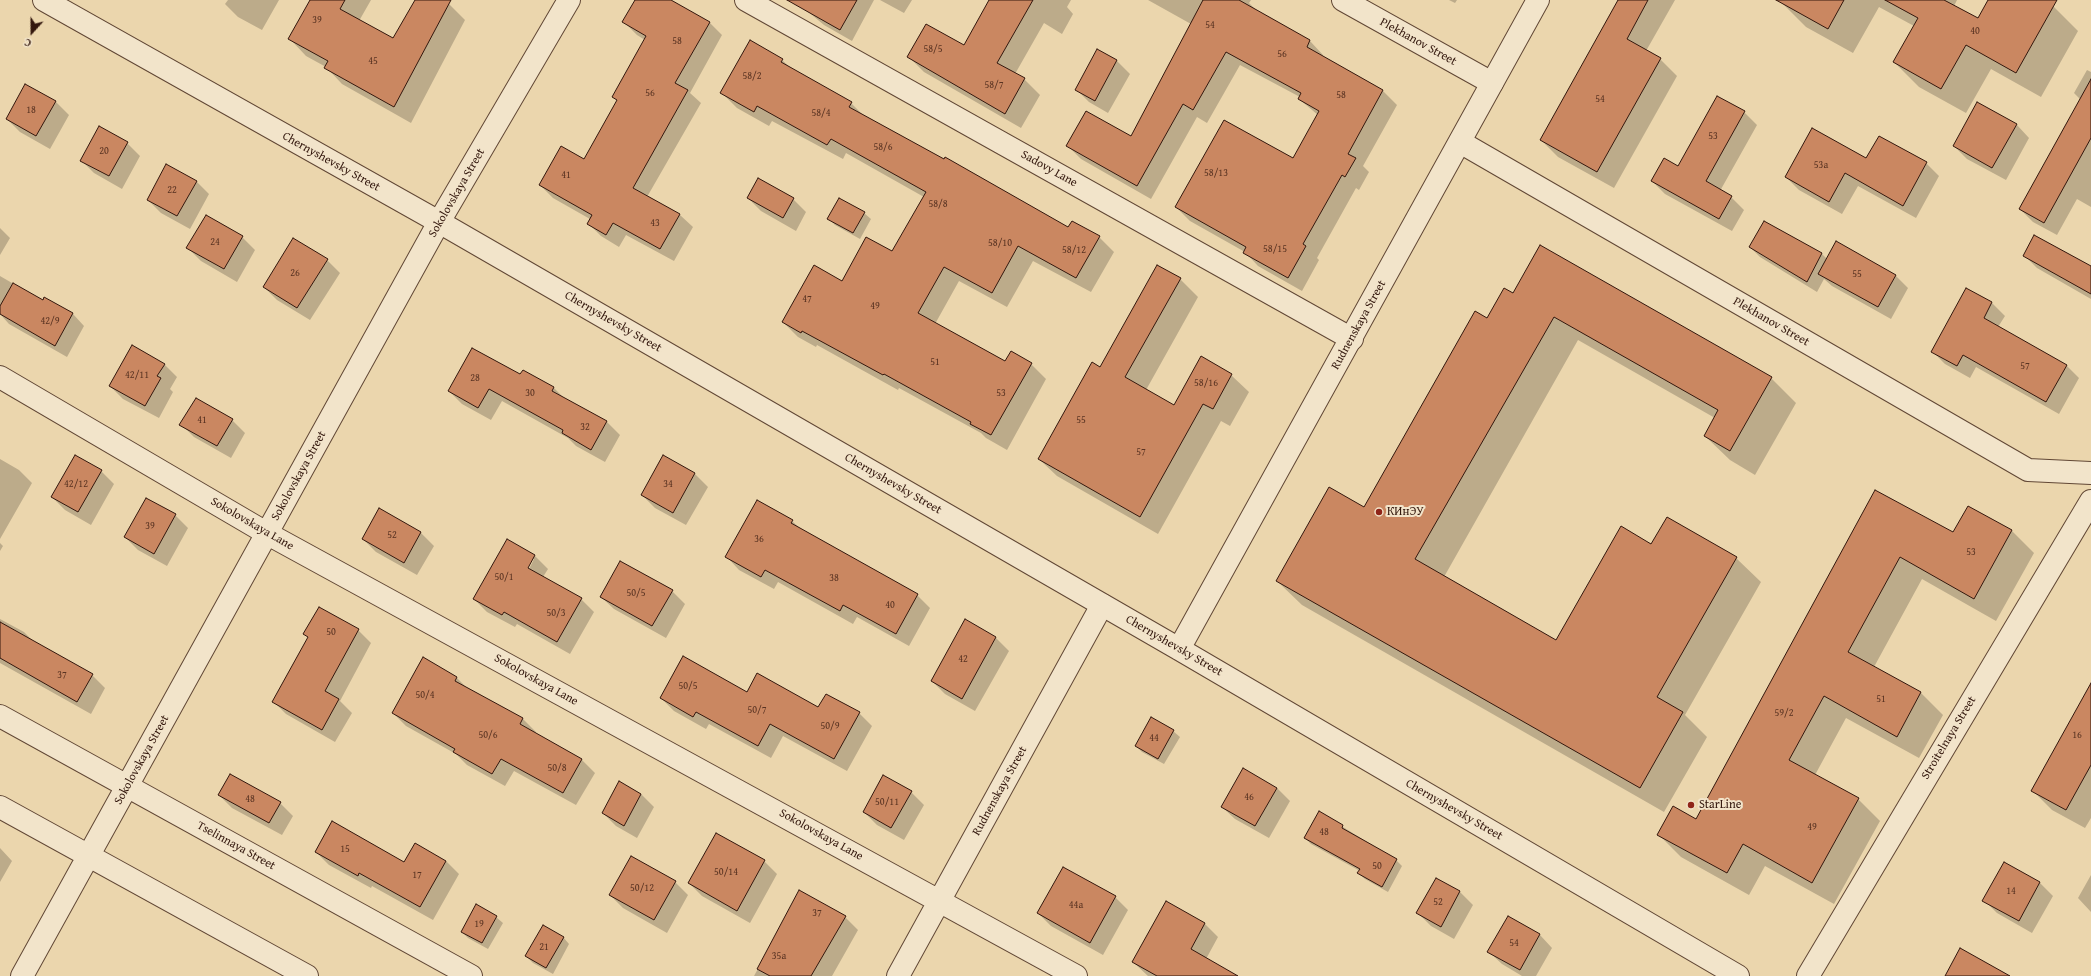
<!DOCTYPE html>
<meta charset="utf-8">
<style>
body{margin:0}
#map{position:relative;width:2091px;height:976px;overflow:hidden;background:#ebd6ad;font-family:"Gentium Book Plus",serif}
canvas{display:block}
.north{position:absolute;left:12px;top:12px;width:40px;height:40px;-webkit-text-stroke:3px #f2e4ca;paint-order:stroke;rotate:201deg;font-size:11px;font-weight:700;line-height:16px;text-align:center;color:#33170d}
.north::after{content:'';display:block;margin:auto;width:14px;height:18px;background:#33170d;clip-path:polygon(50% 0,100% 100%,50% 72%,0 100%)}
</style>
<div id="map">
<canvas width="2091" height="976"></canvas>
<div class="north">С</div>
</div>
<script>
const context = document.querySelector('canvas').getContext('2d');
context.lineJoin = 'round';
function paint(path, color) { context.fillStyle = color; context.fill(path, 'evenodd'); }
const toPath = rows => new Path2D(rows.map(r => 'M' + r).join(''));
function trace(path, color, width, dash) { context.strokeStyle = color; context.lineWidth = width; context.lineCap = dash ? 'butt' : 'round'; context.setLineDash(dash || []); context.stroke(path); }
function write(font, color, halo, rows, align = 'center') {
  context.font = font + ' "Gentium Book Plus",serif'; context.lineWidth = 4; context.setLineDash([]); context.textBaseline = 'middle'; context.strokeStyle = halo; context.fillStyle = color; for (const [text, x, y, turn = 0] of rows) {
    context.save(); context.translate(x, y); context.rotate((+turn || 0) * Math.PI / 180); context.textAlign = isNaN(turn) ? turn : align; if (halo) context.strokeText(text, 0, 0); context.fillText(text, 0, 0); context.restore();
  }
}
paint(toPath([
 [228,0,279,0,262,30,238,17,225,4],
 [311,0,371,0,359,21,394,40,416,0,442,0,449,4,465,20,411,123,342,84,326,67,306,56,290,39],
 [636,0,669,0,709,22,722,35,690,93,701,103,647,197,680,215,693,227,674,261,626,235,619,247,601,236,588,223,590,219,553,198,540,185,584,160,618,101,613,97,645,40,637,35,624,22],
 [794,0,874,0,852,41,824,25],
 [880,0,912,0,904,13],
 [991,0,1071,0,1067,7,1073,14,1062,34,1044,23,1015,74,1024,79,1040,95,1021,128,924,72,909,57,965,46],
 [1148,0,1251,0,1249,3,1257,11,1310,41,1323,55,1322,57,1383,91,1397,105,1363,166,1369,172,1359,190,1356,188,1317,258,1319,260,1302,291,1258,266,1245,252,1190,221,1176,207,1293,159,1318,115,1299,99,1300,97,1240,65,1207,123,1197,117,1151,199,1081,159,1068,146,1132,137,1191,24],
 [1449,0,1457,0,1455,3],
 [1619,0,1675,0,1646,51,1660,59,1677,76,1614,188,1558,157,1541,140],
 [1782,0,1957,0,1954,6,1978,20,1989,0,2041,0,2053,6,2078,31,2041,97,1991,69,1966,113,1919,87,1894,62,1914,26,1879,7,1853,53,1806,27,1781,2],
 [1098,50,1117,61,1130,74,1108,113,1089,102,1076,89],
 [782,60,793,70,851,103,866,118,1069,229,1099,237,1114,252,1091,292,1033,261,1007,307,959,281,935,324,1006,362,1031,364,1046,379,1007,450,986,438,981,433,899,388,898,390,817,345,816,347,798,337,783,322,842,282,893,253,924,197,846,153,843,159,772,121,769,126,737,108,722,93],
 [2087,70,2091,72,2091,207,2077,199,2057,235,2033,222,2020,209,2081,100,2074,93],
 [26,85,56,102,69,115,50,149,20,132,7,119],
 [1744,112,1757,125,1720,191,1731,197,1744,210,1732,231,1665,194,1652,181,1678,167],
 [2017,125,2029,138,2006,180,1967,159,1954,146],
 [127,143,140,156,122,189,94,173,81,160],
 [1867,160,1926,163,1939,176,1916,218,1858,186,1842,214,1799,190,1786,177],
 [196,181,209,194,190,229,161,213,148,200],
 [748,198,793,199,806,212,796,231,761,211],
 [864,213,871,219,860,239,835,225,829,219],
 [1764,222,1822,254,1827,259,1895,275,1908,288,1891,319,1832,286,1824,279,1817,292,1760,257,1750,247],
 [0,228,10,238,0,255],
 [242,237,255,250,237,282,201,261,188,248],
 [2024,255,2091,267,2091,299,2037,268],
 [327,260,340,273,310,320,277,300,264,287],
 [0,276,43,301,45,298,73,314,84,326,67,357,9,324,0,314],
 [1180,279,1198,297,1146,390,1174,406,1231,375,1249,392,1230,426,1221,421,1158,534,1057,476,1039,459,1100,368],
 [1967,289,1992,303,2005,316,1998,327,2066,365,2079,378,2059,414,1976,367,1970,378,1945,364,1932,351],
 [1513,295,1771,378,1796,403,1755,475,1730,460,1705,436,1715,418,1578,340,1444,577,1556,641,1651,545,1736,558,1761,582,1685,715,1707,737,1664,812,1302,605,1277,581,1364,508,1487,319],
 [164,364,177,377,170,389,173,392,159,418,123,399,110,386],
 [523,371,554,388,564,398,607,422,620,435,605,462,576,446,568,438,502,401,491,420,462,404,449,391,521,376],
 [232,420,245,433,231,458,194,437,181,424],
 [663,457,695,474,708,487,686,525,655,508,642,495],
 [0,459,19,470,32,483,0,539],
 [101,471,114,484,91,525,65,510,52,497],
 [1876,491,1953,534,1968,507,2012,531,2034,553,1996,621,1922,579,1874,667,1921,693,1943,715,1919,758,1846,718,1815,775,1858,799,1880,821,1834,904,1765,866,1749,895,1681,857,1659,835,1696,820],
 [757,502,792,521,802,530,917,595,930,608,909,646,857,617,853,624,778,582,774,589,739,570,727,557],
 [380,509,421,533,434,546,417,575,376,552,363,539],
 [175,515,188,528,167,566,138,550,125,537],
 [507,540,535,556,548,569,543,577,581,599,594,612,570,654,517,624,515,627,487,612,474,599],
 [532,559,534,559,527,573,525,572],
 [0,543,3,546,0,551],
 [672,591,685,604,666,638,614,609,601,597],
 [0,619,24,632,35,643,92,675,105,688,91,714,0,663],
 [965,621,996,638,1009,651,975,711,945,694,932,681],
 [358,630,371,643,340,701,352,713,335,742,286,714,273,701,309,638,305,634],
 [457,678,468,689,523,719,536,732,535,733,582,760,595,773,576,805,514,771,505,786,467,765,456,754,406,726,393,713],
 [747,693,819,709,826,695,859,713,872,726,847,771,783,736,771,758,709,724,706,729,674,711,661,698],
 [2091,706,2091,818,2085,828,2052,810,2033,791],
 [1173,731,1180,737,1164,764,1142,752,1136,746],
 [620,783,641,794,654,807,637,838,616,826,603,813],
 [1277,788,1290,801,1269,838,1235,819,1222,807],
 [911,792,924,805,904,840,877,825,864,812],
 [219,795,280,803,293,816,282,835,232,808],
 [1319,812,1396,860,1402,866,1388,892,1365,879,1358,873,1360,871,1311,844,1305,838],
 [0,848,12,861,0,882],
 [316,852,404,863,446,861,459,874,433,920,372,886,371,888,329,865],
 [764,861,777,874,750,923,702,896,689,883],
 [2004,863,2040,883,2053,896,2032,933,1997,913,1984,900],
 [2091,875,2091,912,2078,898],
 [1437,879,1460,892,1473,905,1454,939,1431,926,1418,913],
 [675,882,688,895,667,933,623,908,610,895],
 [800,891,845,917,858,930,832,976,754,976],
 [1115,897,1128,910,1103,955,1051,926,1038,913],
 [1167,902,1205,924,1218,937,1206,959,1236,976,1148,976,1133,962],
 [496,917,503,923,488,949,468,938,462,932],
 [1540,935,1552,948,1536,976,1522,976,1502,964,1489,952],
 [563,937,569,944,553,974,533,963,526,956]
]), '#0003');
const building = toPath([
 [310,0,345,0,340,9,393,38,415,0,451,0,394,107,324,68,328,61,288,39,310,0],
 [635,0,671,0,710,22,675,83,688,90,633,188,680,214,660,249,613,223,606,235,587,224,592,215,539,185,561,146,584,159,617,100,612,97,646,36,622,22,635,0],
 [787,0,857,0,840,30,787,0],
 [989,0,1033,0,997,63,1025,78,1005,114,907,57,926,24,964,45,989,0],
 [1203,0,1239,0,1310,40,1307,47,1383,90,1348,154,1356,158,1345,177,1342,175,1303,244,1306,246,1288,278,1243,253,1246,247,1175,207,1224,120,1293,158,1319,111,1298,99,1301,93,1226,52,1193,110,1183,104,1137,186,1066,146,1086,111,1131,136,1203,0],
 [1618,0,1648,0,1627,39,1661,58,1597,172,1540,140,1618,0],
 [1776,0,1844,0,1828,29,1776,0],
 [1885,0,1944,0,1978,18,1988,0,2057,0,2016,73,1966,45,1941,89,1893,62,1918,18,1885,0],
 [750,40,783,59,781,62,852,102,849,107,944,159,945,157,1068,227,1072,221,1100,236,1076,278,1018,246,992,293,944,267,918,313,1005,361,1011,351,1032,363,991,435,970,424,971,422,884,374,883,375,802,331,801,333,782,322,814,265,842,281,866,237,892,251,926,192,831,139,827,145,757,106,754,112,720,93,750,40],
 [1097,49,1117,60,1095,101,1075,90,1097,49],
 [2091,79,2091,138,2044,223,2019,209,2091,79],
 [25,84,56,101,36,136,6,119,25,84],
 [1717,96,1745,111,1706,181,1732,196,1719,219,1651,181,1664,158,1678,166,1717,96],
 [1977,102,2017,124,1992,168,1953,146,1977,102],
 [99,126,128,142,109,176,80,161,99,126],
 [1812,128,1866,158,1879,136,1927,162,1903,206,1845,173,1829,202,1785,177,1812,128],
 [166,164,197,181,177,216,147,200,166,164],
 [758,178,794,198,783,218,747,198,758,178],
 [839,198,865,212,853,233,827,219,839,198],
 [206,215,243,236,224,269,186,248,206,215],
 [1764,221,1822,253,1807,282,1749,247,1764,221],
 [2034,235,2091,266,2091,294,2023,256,2034,235],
 [293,238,328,259,297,308,263,287,293,238],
 [1836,241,1896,275,1878,307,1818,274,1836,241],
 [1540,245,1772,377,1730,451,1704,436,1718,410,1554,317,1415,559,1556,640,1621,526,1651,544,1667,517,1737,557,1657,697,1683,712,1640,788,1276,581,1329,487,1364,507,1475,311,1487,318,1504,288,1513,293,1540,245],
 [1157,265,1181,278,1125,377,1174,405,1201,356,1232,374,1213,409,1203,404,1140,517,1038,459,1092,362,1100,367,1157,265],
 [13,283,43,300,44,297,73,313,55,346,0,314,0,306,13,283],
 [1966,288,1992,302,1984,318,2067,365,2046,402,1963,355,1957,366,1931,352,1966,288],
 [132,345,165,364,157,376,161,378,145,406,109,386,132,345],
 [472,348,520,374,523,370,554,387,552,391,607,421,591,450,562,433,563,430,489,389,478,408,448,391,472,348],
 [196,398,233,419,217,446,179,425,196,398],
 [75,455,102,470,78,512,51,497,75,455],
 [663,455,695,473,673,513,641,495,663,455],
 [1875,490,1953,532,1968,506,2012,530,1974,599,1900,557,1848,652,1921,692,1897,737,1824,696,1789,760,1859,798,1812,883,1743,844,1727,873,1657,835,1673,806,1696,819,1875,490],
 [146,498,176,514,154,554,124,537,146,498],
 [757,500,793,520,791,523,918,594,896,634,843,605,840,611,765,570,761,577,725,557,757,500],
 [379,508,421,532,404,563,362,539,379,508],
 [507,539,535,555,528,568,582,598,557,642,504,612,502,615,473,599,507,539],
 [620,561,673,590,652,626,600,597,620,561],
 [319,607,359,629,325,691,339,699,322,730,272,702,308,637,303,634,319,607],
 [965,619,996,637,962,699,931,681,965,619],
 [0,622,93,674,77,702,0,658,0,622],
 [683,656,747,692,757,673,818,707,826,694,860,712,834,759,770,724,758,746,696,712,693,717,660,698,683,656],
 [423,657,457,677,455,681,523,718,520,724,582,759,563,793,501,759,492,774,453,752,455,749,392,713,423,657],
 [2091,683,2091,765,2066,810,2031,791,2091,683],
 [1151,717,1174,730,1158,759,1135,746,1151,717],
 [1243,768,1277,788,1255,826,1221,807,1243,768],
 [230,774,281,802,269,823,218,795,230,774],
 [883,775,912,791,891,828,863,812,883,775],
 [619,781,641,794,624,826,602,813,619,781],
 [1319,811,1343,825,1342,828,1397,859,1382,887,1357,873,1360,869,1304,838,1319,811],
 [332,821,404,862,415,843,446,861,420,907,359,873,358,876,315,852,332,821],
 [716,833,765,860,737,911,688,883,716,833],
 [631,856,676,881,654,920,609,895,631,856],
 [2004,862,2040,882,2019,921,1982,901,2004,862],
 [1063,867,1116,896,1090,943,1037,913,1063,867],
 [1436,878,1460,891,1441,927,1416,913,1436,878],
 [799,890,846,916,811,976,770,976,757,969,799,890],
 [1166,901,1205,923,1191,949,1238,976,1157,976,1132,962,1166,901],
 [476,904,497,916,482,943,461,932,476,904],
 [1508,916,1540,934,1520,970,1487,952,1508,916],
 [543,925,564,937,546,968,525,956,543,925],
 [1960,948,2010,976,1945,976,1960,948]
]);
paint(building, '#ca8761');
trace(building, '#33170d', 1);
const minor = toPath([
 [746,0,1352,339],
 [1343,0,1492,83],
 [1460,142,2028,470,2091,473],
 [0,377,268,534,1076,976],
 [0,716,471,976],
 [0,807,307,976],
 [22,976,439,222,569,0],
 [898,976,1102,605],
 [1808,976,2091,501]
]);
const tertiary = toPath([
 [44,0,439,222,1179,649,1738,976],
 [1179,649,1538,0]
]);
trace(minor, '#614735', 24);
trace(tertiary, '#614735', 24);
trace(minor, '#f2e4ca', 22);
trace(tertiary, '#f2e4ca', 22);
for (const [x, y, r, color] of [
 [1379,512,4,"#8f2418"],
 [1691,805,4,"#8f2418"]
]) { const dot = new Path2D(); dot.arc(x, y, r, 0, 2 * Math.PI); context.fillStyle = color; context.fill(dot); trace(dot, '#f2e4ca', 1.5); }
write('10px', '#593322', null, [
 ["39",317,20],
 ["54",1210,25],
 ["40",1975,31],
 ["58",677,41],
 ["58/5",933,49],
 ["56",1282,54],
 ["45",373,61],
 ["58/2",752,76],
 ["58/7",994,85],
 ["56",650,93],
 ["58",1341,95],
 ["54",1600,99],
 ["18",31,110],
 ["58/4",821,113],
 ["53",1713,136],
 ["58/6",883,147],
 ["20",104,151],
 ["53а",1821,165],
 ["58/13",1216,173],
 ["41",566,175],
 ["22",172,190],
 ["58/8",938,204],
 ["43",655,223],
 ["24",215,242],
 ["58/10",1000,243],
 ["58/15",1275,249],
 ["58/12",1074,250],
 ["26",295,273],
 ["55",1857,274],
 ["47",807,299],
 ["49",875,306],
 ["42/9",50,321],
 ["51",935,362],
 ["57",2025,366],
 ["42/11",137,375],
 ["28",475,378],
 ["58/16",1206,383],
 ["30",530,393],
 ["53",1001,393],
 ["41",202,420],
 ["55",1081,420],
 ["32",585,427],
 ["57",1141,452],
 ["42/12",76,484],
 ["34",668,484],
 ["39",150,526],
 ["52",392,535],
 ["36",759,539],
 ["53",1971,552],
 ["50/1",504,577],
 ["38",834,578],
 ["50/5",636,593],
 ["40",890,605],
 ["50/3",556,613],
 ["50",331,632],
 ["42",963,659],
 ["37",62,675],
 ["50/5",688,686],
 ["50/4",425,695],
 ["51",1881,699],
 ["50/7",757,710],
 ["59/2",1784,713],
 ["50/9",830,726],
 ["50/6",488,735],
 ["16",2077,735],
 ["44",1154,738],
 ["50/8",557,768],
 ["46",1249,797],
 ["48",250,799],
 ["50/11",887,802],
 ["49",1812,827],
 ["48",1324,832],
 ["15",345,849],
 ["50",1377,866],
 ["50/14",726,872],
 ["17",417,875],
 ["50/12",642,888],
 ["14",2011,891],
 ["52",1438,902],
 ["44а",1076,905],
 ["37",817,913],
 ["19",479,924],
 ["54",1514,943],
 ["21",544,947],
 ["35а",779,956]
]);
write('12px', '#33170d', '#f2e4ca', [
 ["Plekhanov Street",1418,42,29],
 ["Chernyshevsky Street",331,162,29],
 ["Sadovy Lane",1049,169,29],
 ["Sokolovskaya Street",457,193,-60],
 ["Chernyshevsky Street",613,322,30],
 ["Plekhanov Street",1771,322,30],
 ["Rudnenskaya Street",1359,325,-61],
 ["Sokolovskaya Street",299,476,-61],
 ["Chernyshevsky Street",893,484,30],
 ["Sokolovskaya Lane",252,524,30],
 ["Chernyshevsky Street",1174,646,30],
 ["Sokolovskaya Lane",536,680,29],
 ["Stroitelnaya Street",1949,738,-59],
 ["Sokolovskaya Street",142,760,-61],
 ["Rudnenskaya Street",1000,791,-61],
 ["Chernyshevsky Street",1454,810,30],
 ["Sokolovskaya Lane",821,835,29],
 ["Tselinnaya Street",236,846,29]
]);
write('12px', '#33170d', '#f2e4ca', [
 ["КИнЭУ",1387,512],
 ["StarLine",1699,805]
], 'left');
</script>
